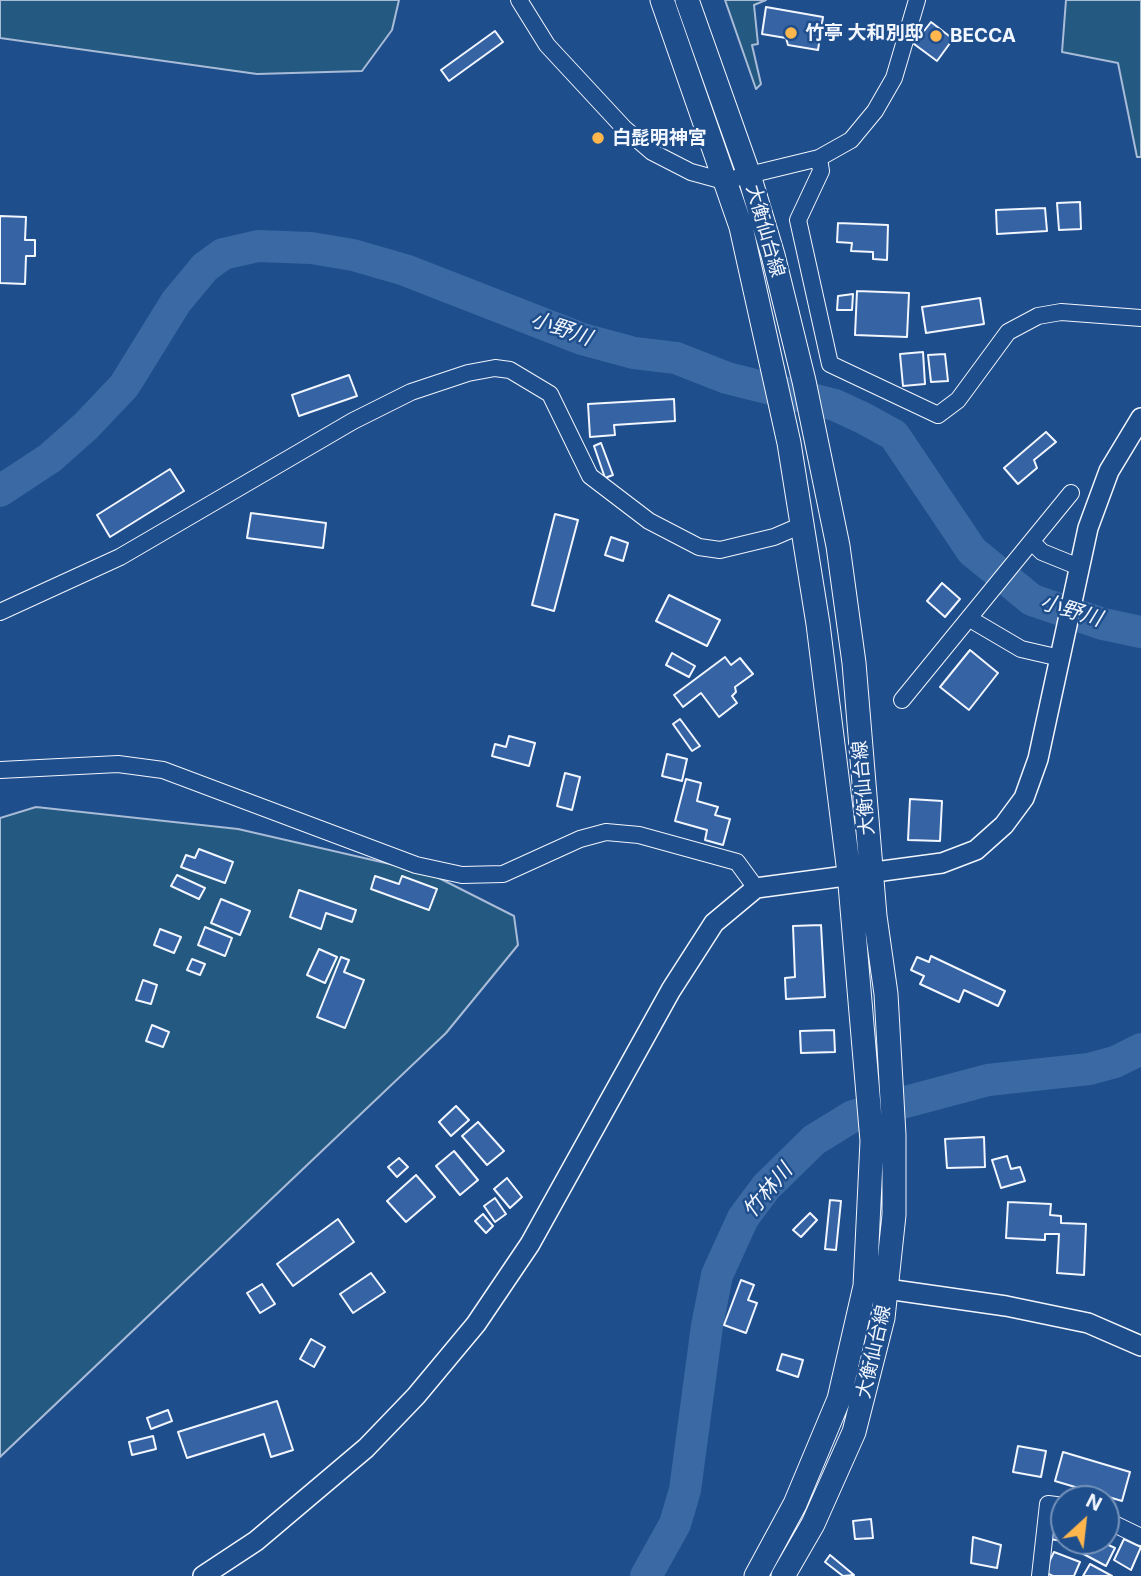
<!DOCTYPE html>
<meta charset="utf-8">
<style>
body{margin:0}
#map{position:relative;width:1141px;height:1576px;overflow:hidden;background:#1f4e8c;font-family:Inter,sans-serif}
canvas{display:block}
.north{position:absolute;left:1050px;top:1485px;width:70px;height:70px;box-sizing:border-box;background:#1f4e8c;border:2px solid #7391ba;border-radius:50%;rotate:27deg;font-size:19px;font-weight:700;line-height:28px;text-align:center;color:#f2f6ff}
.north::after{content:'';display:block;margin:auto;width:24px;height:32px;background:#ffb74d;clip-path:polygon(50% 0,100% 100%,50% 72%,0 100%)}
</style>
<div id="map">
<canvas width="1141" height="1576"></canvas>
<div class="north">N</div>
</div>
<script>
const context = document.querySelector('canvas').getContext('2d');
context.lineJoin = 'round';
function paint(path, color) { context.fillStyle = color; context.fill(path, 'evenodd'); }
const toPath = rows => new Path2D(rows.map(r => 'M' + r).join(''));
function trace(path, color, width, dash) { context.strokeStyle = color; context.lineWidth = width; context.lineCap = dash ? 'butt' : 'round'; context.setLineDash(dash || []); context.stroke(path); }
function write(font, color, halo, rows, align = 'center') {
  context.font = font + ' Inter,"Noto Sans JP",sans-serif'; context.lineWidth = 5; context.setLineDash([]); context.textBaseline = 'middle'; context.strokeStyle = halo; context.fillStyle = color; for (const [text, x, y, turn = 0] of rows) {
    context.save(); context.translate(x, y); context.rotate((+turn || 0) * Math.PI / 180); context.textAlign = isNaN(turn) ? turn : align; if (halo) context.strokeText(text, 0, 0); context.fillText(text, 0, 0); context.restore();
  }
}
const green = toPath([
 [0,0,399,0,392,30,362,71,257,74,0,38,0,0],
 [725,0,766,0,754,5,758,44,752,45,761,84,756,89,725,0],
 [1066,0,1141,0,1141,157,1137,157,1118,63,1062,52,1066,0],
 [36,807,238,829,429,873,514,916,518,945,446,1033,0,1457,0,818,36,807]
]);
paint(green, '#245a82');
trace(green, '#a8bbd7', 2);
trace(toPath([
 [0,491,50,458,86,426,124,386,176,302,205,267,223,254,258,246,311,248,353,255,405,270,582,339,634,353,676,358,727,378,835,405,863,418,894,435,972,551,1032,600,1103,624,1141,632],
 [646,1576,675,1524,685,1490,707,1326,717,1275,743,1218,766,1187,814,1140,853,1116,988,1080,1089,1069,1115,1062,1141,1049]
]), '#3b69a3', 32);
const building = toPath([
 [766,7,823,17,818,50,788,45,786,38,762,34,766,7],
 [931,22,953,39,937,61,914,44,931,22],
 [495,31,503,42,449,81,441,70,495,31],
 [1080,202,1081,229,1059,230,1057,203,1080,202],
 [1045,208,1047,231,997,234,996,210,1045,208],
 [0,216,26,217,25,240,35,240,35,256,26,256,25,284,0,283,0,216],
 [838,223,888,225,887,260,873,259,873,252,851,251,852,243,837,242,838,223],
 [857,291,909,293,907,337,855,335,857,291],
 [853,294,852,310,837,310,838,296,853,294],
 [980,298,984,324,926,333,922,307,980,298],
 [923,352,925,384,903,386,900,354,923,352],
 [945,354,948,381,931,382,928,355,945,354],
 [349,375,357,396,299,416,292,395,349,375],
 [674,399,675,421,614,425,615,435,590,437,588,404,674,399],
 [1046,432,1056,442,1034,460,1037,468,1018,484,1004,468,1046,432],
 [601,443,613,475,605,478,594,446,601,443],
 [170,469,184,491,110,537,97,515,170,469],
 [251,513,326,523,323,548,247,538,251,513],
 [555,514,578,520,554,611,532,605,555,514],
 [611,537,628,543,623,561,605,555,611,537],
 [942,583,960,599,945,617,927,601,942,583],
 [669,595,720,620,707,646,656,621,669,595],
 [970,650,998,673,969,710,940,687,970,650],
 [672,653,695,666,689,677,666,665,672,653],
 [725,657,731,665,740,658,753,674,735,687,736,692,732,696,737,703,719,717,701,693,683,707,674,695,725,657],
 [680,719,700,746,692,751,673,724,680,719],
 [509,736,535,743,529,766,492,756,495,744,506,747,509,736],
 [667,754,687,759,682,781,662,776,667,754],
 [565,773,580,777,572,810,557,806,565,773],
 [686,779,701,783,697,801,718,807,715,815,730,819,723,845,705,840,707,830,675,821,686,779],
 [910,799,942,801,940,841,908,840,910,799],
 [199,849,233,862,225,883,181,867,186,855,195,858,199,849],
 [177,875,205,888,199,899,171,886,177,875],
 [375,876,399,884,402,876,437,889,429,910,371,889,375,876],
 [299,890,356,910,352,922,326,913,321,929,290,917,299,890],
 [221,899,250,911,240,935,211,923,221,899],
 [821,925,825,997,786,999,785,978,795,977,793,926,821,925],
 [205,927,232,938,225,956,198,945,205,927],
 [160,929,181,937,174,953,154,945,160,929],
 [319,949,337,957,325,983,307,975,319,949],
 [931,956,1005,991,998,1006,964,990,959,1002,920,984,924,976,911,970,917,957,929,962,931,956],
 [341,957,349,960,344,972,364,980,345,1028,317,1017,341,957],
 [192,959,205,964,200,975,187,970,192,959],
 [143,980,157,985,151,1004,136,1000,143,980],
 [152,1025,169,1032,163,1047,146,1041,152,1025],
 [834,1030,835,1052,801,1053,800,1031,834,1030],
 [456,1106,469,1120,451,1136,439,1122,456,1106],
 [478,1122,504,1151,487,1165,462,1136,478,1122],
 [984,1137,985,1167,947,1168,945,1139,984,1137],
 [454,1151,478,1180,460,1195,436,1166,454,1151],
 [1007,1156,1011,1169,1020,1167,1025,1181,1001,1188,992,1160,1007,1156],
 [399,1158,408,1167,397,1177,388,1167,399,1158],
 [416,1175,435,1197,406,1222,387,1201,416,1175],
 [507,1178,522,1197,510,1208,494,1189,507,1178],
 [495,1198,506,1214,495,1222,484,1206,495,1198],
 [830,1200,841,1201,836,1250,825,1249,830,1200],
 [1008,1202,1051,1204,1050,1215,1061,1216,1061,1223,1086,1224,1084,1275,1057,1273,1059,1234,1045,1234,1045,1240,1006,1238,1008,1202],
 [810,1213,817,1220,801,1237,793,1230,810,1213],
 [483,1214,493,1226,486,1233,475,1221,483,1214],
 [338,1219,354,1242,293,1286,277,1264,338,1219],
 [371,1273,385,1292,353,1313,340,1294,371,1273],
 [741,1280,754,1285,748,1300,757,1303,746,1333,724,1325,741,1280],
 [262,1284,275,1304,260,1313,247,1293,262,1284],
 [311,1339,325,1347,314,1367,300,1359,311,1339],
 [782,1354,803,1360,798,1377,777,1370,782,1354],
 [277,1401,293,1450,271,1457,264,1434,187,1458,178,1432,277,1401],
 [168,1410,172,1421,151,1429,147,1418,168,1410],
 [153,1436,156,1449,132,1455,129,1442,153,1436],
 [1018,1446,1046,1451,1041,1477,1013,1472,1018,1446],
 [1063,1452,1130,1472,1122,1501,1055,1481,1063,1452],
 [1051,1514,1064,1514,1064,1541,1049,1539,1051,1514],
 [871,1519,873,1538,855,1539,853,1521,871,1519],
 [973,1537,1001,1545,997,1568,971,1563,973,1537],
 [1124,1539,1141,1547,1131,1570,1114,1560,1124,1539],
 [1080,1541,1100,1541,1115,1548,1106,1566,1076,1550,1080,1541],
 [1054,1552,1080,1562,1074,1576,1053,1576,1044,1572,1054,1552],
 [830,1555,854,1575,843,1576,825,1562,830,1555],
 [1090,1564,1112,1576,1083,1576,1090,1564]
]);
paint(building, '#3563a3');
trace(building, '#f2f6ff', 2);
const minor = toPath([
 [519,0,547,45,624,128,652,152,691,172,724,181,819,158,851,140,875,111,894,78,917,0],
 [819,158,821,171,798,220,830,364,938,415,958,400,1008,332,1038,316,1061,312,1141,318],
 [1032,542,1042,552,1079,567],
 [0,612,120,557,353,421,411,392,468,373,495,368,510,370,550,394,590,476,649,521,699,547,720,550,774,537,802,525],
 [970,619,1021,649,1060,658],
 [902,700,1071,493],
 [0,770,118,764,163,770,416,865,462,875,503,874,580,839,606,832,639,835,737,862,756,888],
 [1106,1520,1141,1537],
 [1040,1576,1048,1504,1064,1506]
]);
const tertiary = toPath([
 [873,1287,1006,1306,1088,1323,1141,1346],
 [203,1576,256,1541,366,1448,416,1396,476,1324,530,1244,671,990,714,923,756,888,942,863,976,850,1004,825,1024,798,1038,759,1088,528,1109,471,1141,418]
]);
const secondary = toPath([
 [662,0,741,227,789,443,818,624,849,873,872,1141,865,1286,839,1399,795,1504,756,1576],
 [687,0,749,175,773,255,804,381,838,546,854,663,875,916,886,994,894,1135,894,1215,883,1318,854,1432,813,1524,783,1576]
]);
trace(minor, '#f2f6ff', 18);
trace(tertiary, '#f2f6ff', 22);
trace(secondary, '#f2f6ff', 25);
trace(minor, '#1f4e8c', 16);
trace(tertiary, '#1f4e8c', 19);
trace(secondary, '#1f4e8c', 23);
for (const [x, y, r, color] of [
 [791,33,7,"#ffb74d"],
 [936,36,7,"#ffb74d"],
 [598,138,7,"#ffb74d"]
]) { const dot = new Path2D(); dot.arc(x, y, r, 0, 2 * Math.PI); context.fillStyle = color; context.fill(dot); trace(dot, '#1f4e8c', 2.5); }
write('bold 19px', '#f2f6ff', '#1f4e8c', [
 ["竹亭 大和別邸",805,33],
 ["BECCA",950,36],
 ["白髭明神宮",612,138]
], 'left');
write('19px', '#f2f6ff', '#1f4e8c', [
 ["大衡仙台線",765,231,74],
 ["大衡仙台線",864,788,-95],
 ["大衡仙台線",874,1352,-77]
]);
write('italic 21px', '#f2f6ff', '#1f4e8c', [
 ["小野川",561,329,19],
 ["小野川",1071,611,17],
 ["竹林川",768,1191,-50]
]);
</script>
